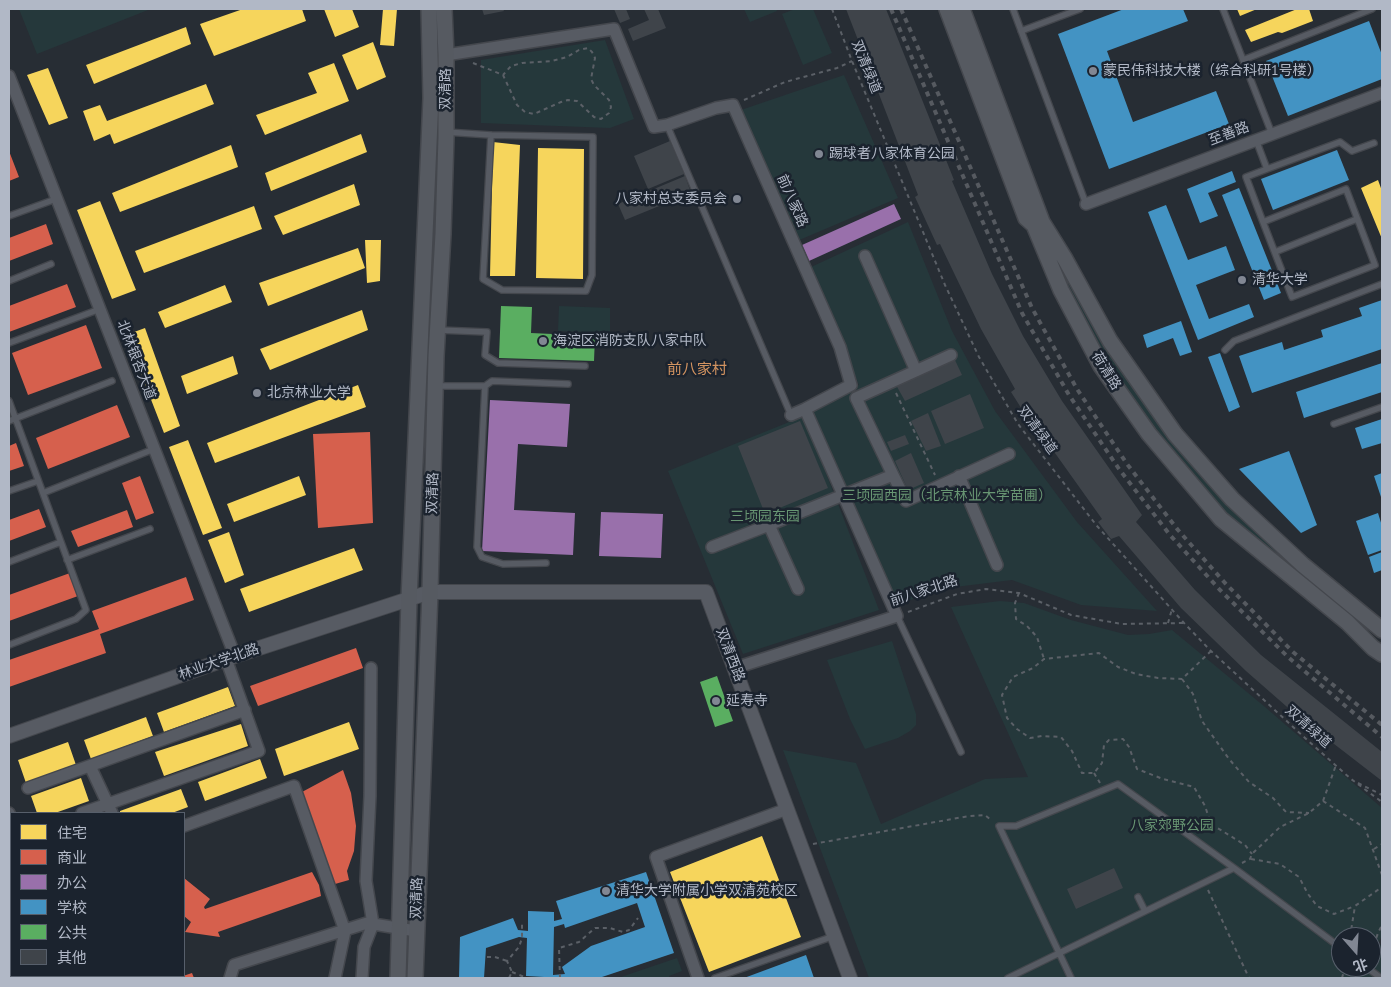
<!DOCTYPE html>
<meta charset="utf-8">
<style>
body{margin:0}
#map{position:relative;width:1391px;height:987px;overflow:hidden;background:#272d34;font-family:"PT Sans","Noto Sans SC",sans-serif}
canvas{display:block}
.frame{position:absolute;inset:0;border:10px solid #b1b8c6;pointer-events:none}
.legend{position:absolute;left:10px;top:812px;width:175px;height:165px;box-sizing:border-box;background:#1b232e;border:1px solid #575f6b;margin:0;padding:6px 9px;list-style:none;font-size:15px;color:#b1b8c6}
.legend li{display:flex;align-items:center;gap:10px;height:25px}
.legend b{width:25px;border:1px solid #575f6b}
.north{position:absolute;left:1331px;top:927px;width:50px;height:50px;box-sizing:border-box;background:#1b232e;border:1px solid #575f6b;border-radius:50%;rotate:161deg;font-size:14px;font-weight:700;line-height:20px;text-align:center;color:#b1b8c6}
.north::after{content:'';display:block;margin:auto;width:18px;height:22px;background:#818793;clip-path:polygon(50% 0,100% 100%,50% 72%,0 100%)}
</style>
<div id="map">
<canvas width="1391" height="987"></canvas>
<div class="frame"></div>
<ul class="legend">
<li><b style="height:14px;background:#f6d55c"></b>住宅</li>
<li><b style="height:14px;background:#d6604d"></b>商业</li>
<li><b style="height:14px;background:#9970ab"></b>办公</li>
<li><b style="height:14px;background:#4393c3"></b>学校</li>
<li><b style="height:14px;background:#5aae61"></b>公共</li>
<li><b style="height:14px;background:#3f444a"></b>其他</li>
</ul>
<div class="north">北</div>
</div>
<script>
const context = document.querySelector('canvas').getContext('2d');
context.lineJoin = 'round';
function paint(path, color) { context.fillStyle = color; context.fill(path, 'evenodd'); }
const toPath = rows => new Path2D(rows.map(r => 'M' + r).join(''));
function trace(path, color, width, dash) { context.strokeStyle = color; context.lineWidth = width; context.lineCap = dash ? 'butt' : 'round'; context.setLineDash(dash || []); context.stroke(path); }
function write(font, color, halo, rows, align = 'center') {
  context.font = font + ' "PT Sans","Noto Sans SC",sans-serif'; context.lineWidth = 5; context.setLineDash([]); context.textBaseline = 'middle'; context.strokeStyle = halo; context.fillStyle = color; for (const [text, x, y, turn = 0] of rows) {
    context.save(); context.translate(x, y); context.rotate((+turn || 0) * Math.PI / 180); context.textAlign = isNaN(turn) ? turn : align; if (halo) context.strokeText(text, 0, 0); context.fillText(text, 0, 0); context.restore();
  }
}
paint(toPath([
 [19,9,147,9,148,10,37,54],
 [744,9,776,9,777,11,750,22],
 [795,9,813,9,832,53,803,65,782,14],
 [605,40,634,119,610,128,481,123,481,60],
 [844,75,898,198,797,241,741,110],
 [908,222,952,331,995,411,1077,522,1157,611,1081,605,1012,580,947,588,898,604,811,409,859,385,809,268],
 [1064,269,1148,400,1342,604,1339,606,1231,519,1154,432,1101,354,1077,310,1062,273],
 [559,306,610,308,610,333,558,331],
 [804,416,879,610,743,654,668,471],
 [1000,601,1024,603,1071,620,1128,635,1149,634,1172,630,1265,707,1382,808,1382,936,1378,943,1382,946,1382,978,869,978,783,750,856,763,881,824,985,779,1028,777,951,607],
 [1341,937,1371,937,1371,967,1341,967],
 [892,641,916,714,916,725,910,731,898,738,865,749,850,719,827,660],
 [677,958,682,971,669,976,670,978,618,978]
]), '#25383b');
paint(toPath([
 [243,9,302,9,306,21,214,56,200,24],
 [324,9,352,9,359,27,335,37],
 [383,9,397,9,394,46,380,45],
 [1237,9,1257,9,1240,16],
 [1297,9,1309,9,1313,21,1282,33,1278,32,1251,42,1245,30],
 [186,27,191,44,94,84,86,65],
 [373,42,386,77,357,90,342,55],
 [334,63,349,101,265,135,256,115,317,93,308,73],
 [48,68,68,118,49,125,27,75],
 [206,84,214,104,114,144,110,134,94,141,83,111,100,105,107,121],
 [361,134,367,152,271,191,265,173],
 [493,142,520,145,515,276,490,276],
 [231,145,238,167,120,212,112,193],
 [538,148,584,149,583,279,536,278],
 [1378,180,1382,191,1382,239,1361,188],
 [354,184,360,205,283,235,274,216],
 [100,201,136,290,112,299,77,210],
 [254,206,262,229,144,273,135,251],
 [365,240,381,240,380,281,367,283],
 [358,248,365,268,268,306,259,283],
 [225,285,232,302,165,328,158,312],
 [362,310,368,330,270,370,260,349],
 [145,328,180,426,164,433,126,335],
 [233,356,238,374,187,394,181,376],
 [358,385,366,407,215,463,207,443],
 [188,440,222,528,203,535,169,447],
 [299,476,306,495,234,522,227,504],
 [229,532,244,575,225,583,208,540],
 [354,548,363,570,249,612,240,589],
 [228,687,235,706,164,732,157,713],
 [146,717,153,736,91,759,84,740],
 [349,722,359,749,284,776,275,749],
 [241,724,248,746,164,776,155,752],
 [68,742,76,765,26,783,18,760],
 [260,759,267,778,205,801,198,782],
 [81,778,89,801,55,813,37,813,31,796],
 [181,789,188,807,172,813,120,813,120,811],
 [762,836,801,937,709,972,670,872],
 [11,914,11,950,9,951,9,915]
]), '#f6d55c');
paint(toPath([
 [9,151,19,177,9,181],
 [46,224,53,244,9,261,9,238],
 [67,284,76,307,9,332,9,306],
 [86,325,102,368,28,395,12,353],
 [117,405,130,437,48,469,36,438],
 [370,432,373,523,318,528,313,434],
 [16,443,24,466,9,471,9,446],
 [140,476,154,513,136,520,122,483],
 [39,509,46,527,9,541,9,520],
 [127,510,133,527,78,547,71,531],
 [70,573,78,596,9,621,9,595],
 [186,577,194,600,100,634,106,653,9,687,9,660,99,629,92,611],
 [356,648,363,668,258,706,250,686],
 [343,770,351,793,356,826,354,851,347,871,349,880,335,884,302,792],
 [312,872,319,885,321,896,218,932,220,937,185,932,191,922,184,916,184,878,210,899,204,907,205,909],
 [192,973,194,978,177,978],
 [129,976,159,976,160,978,129,978]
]), '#d6604d');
paint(toPath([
 [894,204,901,219,809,261,802,245],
 [490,400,570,404,567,447,518,444,514,510,575,513,573,555,482,551],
 [601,512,663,514,661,558,599,556]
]), '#9970ab');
paint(toPath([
 [1124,9,1183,9,1188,21,1107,51,1133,122,1216,91,1229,124,1109,169,1058,34],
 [1369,21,1382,55,1382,79,1288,116,1266,61],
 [1337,150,1349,180,1273,210,1261,179],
 [1232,171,1236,182,1208,193,1218,216,1200,223,1187,189],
 [1239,188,1281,293,1264,300,1222,195],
 [1166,205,1188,260,1226,246,1235,270,1196,285,1209,319,1249,304,1254,317,1198,340,1148,212],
 [1382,300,1382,349,1252,393,1239,356,1282,342,1284,350,1323,337,1321,330,1362,316,1359,308],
 [1181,321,1192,352,1180,356,1173,338,1147,348,1143,335],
 [1220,353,1240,407,1229,412,1208,357],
 [1382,363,1382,392,1304,418,1296,392],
 [1382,419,1382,443,1362,449,1355,428],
 [1289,451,1317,525,1301,533,1239,469],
 [1382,473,1382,500,1374,476],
 [1378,513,1382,526,1382,550,1368,555,1356,521],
 [1382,552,1382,570,1374,573,1369,557],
 [646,872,674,953,599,978,544,978,544,977,526,976,527,938,519,937,486,948,484,978,459,978,460,937,513,918,518,930,528,931,528,911,554,912,554,921,562,919,556,901],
 [637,903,645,927,591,946,562,967,565,974,553,975,554,927,564,924,565,928],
 [806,955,814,978,744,978]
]), '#4393c3');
paint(toPath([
 [501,306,532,307,531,333,595,336,594,361,499,358],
 [717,676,733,721,715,727,700,682]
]), '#5aae61');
paint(toPath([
 [482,9,503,9,504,11,484,15],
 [614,9,626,9,630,19,620,23],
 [644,9,658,9,666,28,633,41,628,29,649,20],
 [846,9,886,9,954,180,952,181,992,274,1023,336,1062,401,1142,515,1136,522,1195,590,1261,655,1382,752,1382,781,1294,713,1246,671,1181,608,1119,536,1111,539,1098,522,1102,519,1040,432,1037,433,1011,392,1015,389,981,329,940,244,937,245,915,197,918,195],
 [670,141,684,174,648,189,634,156],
 [685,176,691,193,625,220,618,204],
 [954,358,962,375,905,401,896,385],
 [970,394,984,428,945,444,931,411],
 [928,413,941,446,926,451,911,421],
 [800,421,828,488,765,514,738,446],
 [905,435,909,444,891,451,887,442],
 [911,453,924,483,908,490,895,461],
 [1114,868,1123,888,1076,909,1067,889]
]), '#3f444a');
const service = toPath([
 [1013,9,1086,204],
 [1223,9,1243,60,1372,9],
 [1021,31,1080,9],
 [1243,60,1272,134],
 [667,125,791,415],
 [446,132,491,135,483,279,502,290,586,291,592,275,593,137,491,135],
 [1256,140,1267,169,1340,142,1352,151,1374,143],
 [9,216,56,199],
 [1263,222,1346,189,1375,265,1292,297,1263,222,1246,177,1267,169],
 [1275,252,1357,219],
 [9,281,51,264],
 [438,330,487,332,485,355,498,363,585,366],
 [9,343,100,309],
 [1225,350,1234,341,1382,284],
 [435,386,485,386,492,381,568,384],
 [485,386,477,547,482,557,503,564,546,563],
 [9,401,86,610,76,619,9,645],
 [9,421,112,381],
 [1334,424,1382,407],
 [9,491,38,481],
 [43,493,154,449],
 [67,560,150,529],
 [9,562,61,542],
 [897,616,961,752],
 [1138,897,1145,911],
 [1366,967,1381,978],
 [715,978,834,936],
 [1008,978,1234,868,1341,948],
 [1071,978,999,826,1016,826,1118,784,1234,868]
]);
const minor = toPath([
 [446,55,614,29,654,127,667,125,716,108,733,105,840,347,851,385,805,409,897,616,735,668],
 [9,76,235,656],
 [1086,204,1382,93],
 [865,256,916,371],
 [791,415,805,409],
 [893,475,906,501,1009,454],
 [959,476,997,565],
 [712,547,769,525],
 [798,589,769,525,893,475,856,398,951,355],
 [90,766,112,813],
 [28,788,245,710],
 [9,813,11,820],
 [82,813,259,751,226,659],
 [184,826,294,786,345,931,335,978],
 [9,878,10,881,9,882],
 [9,962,11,962],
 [65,976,66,978],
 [96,976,97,978],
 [230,978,234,965,367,923,416,931],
 [362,978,364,947,373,924,366,881,370,796,371,668],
 [698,978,656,857,787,809]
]);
const tertiary = toPath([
 [9,736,235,656,430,592,706,592,850,978]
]);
const secondary = toPath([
 [947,9,1026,218,1034,225,1061,290,1101,366,1149,434,1221,519,1347,622,1373,648,1382,654],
 [962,9,1042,222,1065,259,1110,341,1175,434,1232,499,1303,565,1382,630],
 [398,978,409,599,431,98,429,9],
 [415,978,430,592,436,356,443,234,446,137,446,55,444,9]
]);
trace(service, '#44474d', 8);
trace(minor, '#44474d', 14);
trace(tertiary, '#44474d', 16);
trace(secondary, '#44474d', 18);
trace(toPath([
 [832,9,852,61,945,285,979,357,1018,424,1097,526,1184,623,1211,651,1305,738,1351,779,1382,802],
 [473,63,503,75,517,105,525,112,534,114,561,102,568,100,577,101,594,117,601,119,609,113,611,107,609,100,594,85,591,79,595,58,592,52,588,48,579,50,567,57,552,61,522,63,511,66,503,75],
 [744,100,785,82,837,68,852,61],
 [896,393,935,475],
 [1019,593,1015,603,1016,619,1027,626,1037,637,1044,659],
 [908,612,957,594,986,589,1019,593,1071,615,1122,624,1184,623],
 [1168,623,1172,609],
 [1211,651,1182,679,1158,678,1136,674,1118,667,1099,653,1044,659,1033,668,1013,677,1002,695,1007,718,1017,729,1030,738,1042,736,1061,737,1072,751,1082,773,1094,773,1102,763,1104,745,1109,740,1123,739,1129,747,1137,769,1163,779,1194,787,1205,806,1211,824,1245,845,1252,854],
 [1182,679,1193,694,1202,721,1229,759,1249,782,1273,798,1286,812,1309,813],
 [1094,773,1100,783],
 [1358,783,1382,795],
 [1323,801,1365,828,1382,875],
 [813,844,969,816,985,815,991,820],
 [1374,849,1382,844],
 [1251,859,1280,864,1299,877,1308,894,1317,906,1334,914,1355,906],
 [1242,863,1250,859,1252,854,1280,827,1309,813,1323,801,1336,765],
 [1208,890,1249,978],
 [1350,937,1355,906,1382,887],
 [1371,953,1378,933,1382,925],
 [487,957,495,957,507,961],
 [512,972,527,978],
 [509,978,512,972,507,961,519,947,522,938,522,921],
 [560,978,559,948,579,942,595,928,610,928,623,932,629,930,638,918],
 [1342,978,1345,967]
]), '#5b6067', 2, [4, 4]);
trace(service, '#575b63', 5.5);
trace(minor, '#575b63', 11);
trace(tertiary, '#575b63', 14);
trace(secondary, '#565a61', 15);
trace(toPath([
 [891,9,1022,313,1069,395,1119,469,1170,535,1220,590,1289,658,1382,737],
 [901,9,1032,308,1077,389,1127,464,1178,530,1225,583,1293,652,1382,725]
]), '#565a60', 4, [5, 5]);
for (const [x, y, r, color] of [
 [1093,71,5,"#818793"],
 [819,154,5,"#818793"],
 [737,199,5,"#818793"],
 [1242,280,5,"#818793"],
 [543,341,5,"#818793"],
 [257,393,5,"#818793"],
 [716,701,5,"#818793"],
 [606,891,5,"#818793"]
]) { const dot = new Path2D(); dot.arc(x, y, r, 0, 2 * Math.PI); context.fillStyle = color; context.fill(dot); trace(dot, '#1b232e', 2); }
write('14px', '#b1b8c6', '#1b232e', [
 ["双清绿道",866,67,68],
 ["双清路",446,89,-90],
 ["至善路",1229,134,-21],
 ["前八家路",792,201,66],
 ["北林银杏大道",136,360,69],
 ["荷清路",1106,371,58],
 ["双清绿道",1037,430,54],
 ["双清路",433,493,-88],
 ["前八家北路",924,591,-18],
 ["双清西路",730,655,69],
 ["林业大学北路",219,662,-19],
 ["双清绿道",1308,727,42],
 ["双清路",417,898,-88]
]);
write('14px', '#b1b8c6', '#1b232e', [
 ["蒙民伟科技大楼（综合科研1号楼）",1103,71],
 ["踢球者八家体育公园",829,154],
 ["八家村总支委员会",727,199,"right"],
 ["清华大学",1252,280],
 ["海淀区消防支队八家中队",553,341],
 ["北京林业大学",267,393],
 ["延寿寺",726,701],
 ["清华大学附属小学双清苑校区",616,891]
], 'left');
write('14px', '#689673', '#1b232e', [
 ["三顷园西园（北京林业大学苗圃）",947,496],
 ["三顷园东园",765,517],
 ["八家郊野公园",1172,826]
]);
write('15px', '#d29360', '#1b232e', [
 ["前八家村",697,370]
]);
</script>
